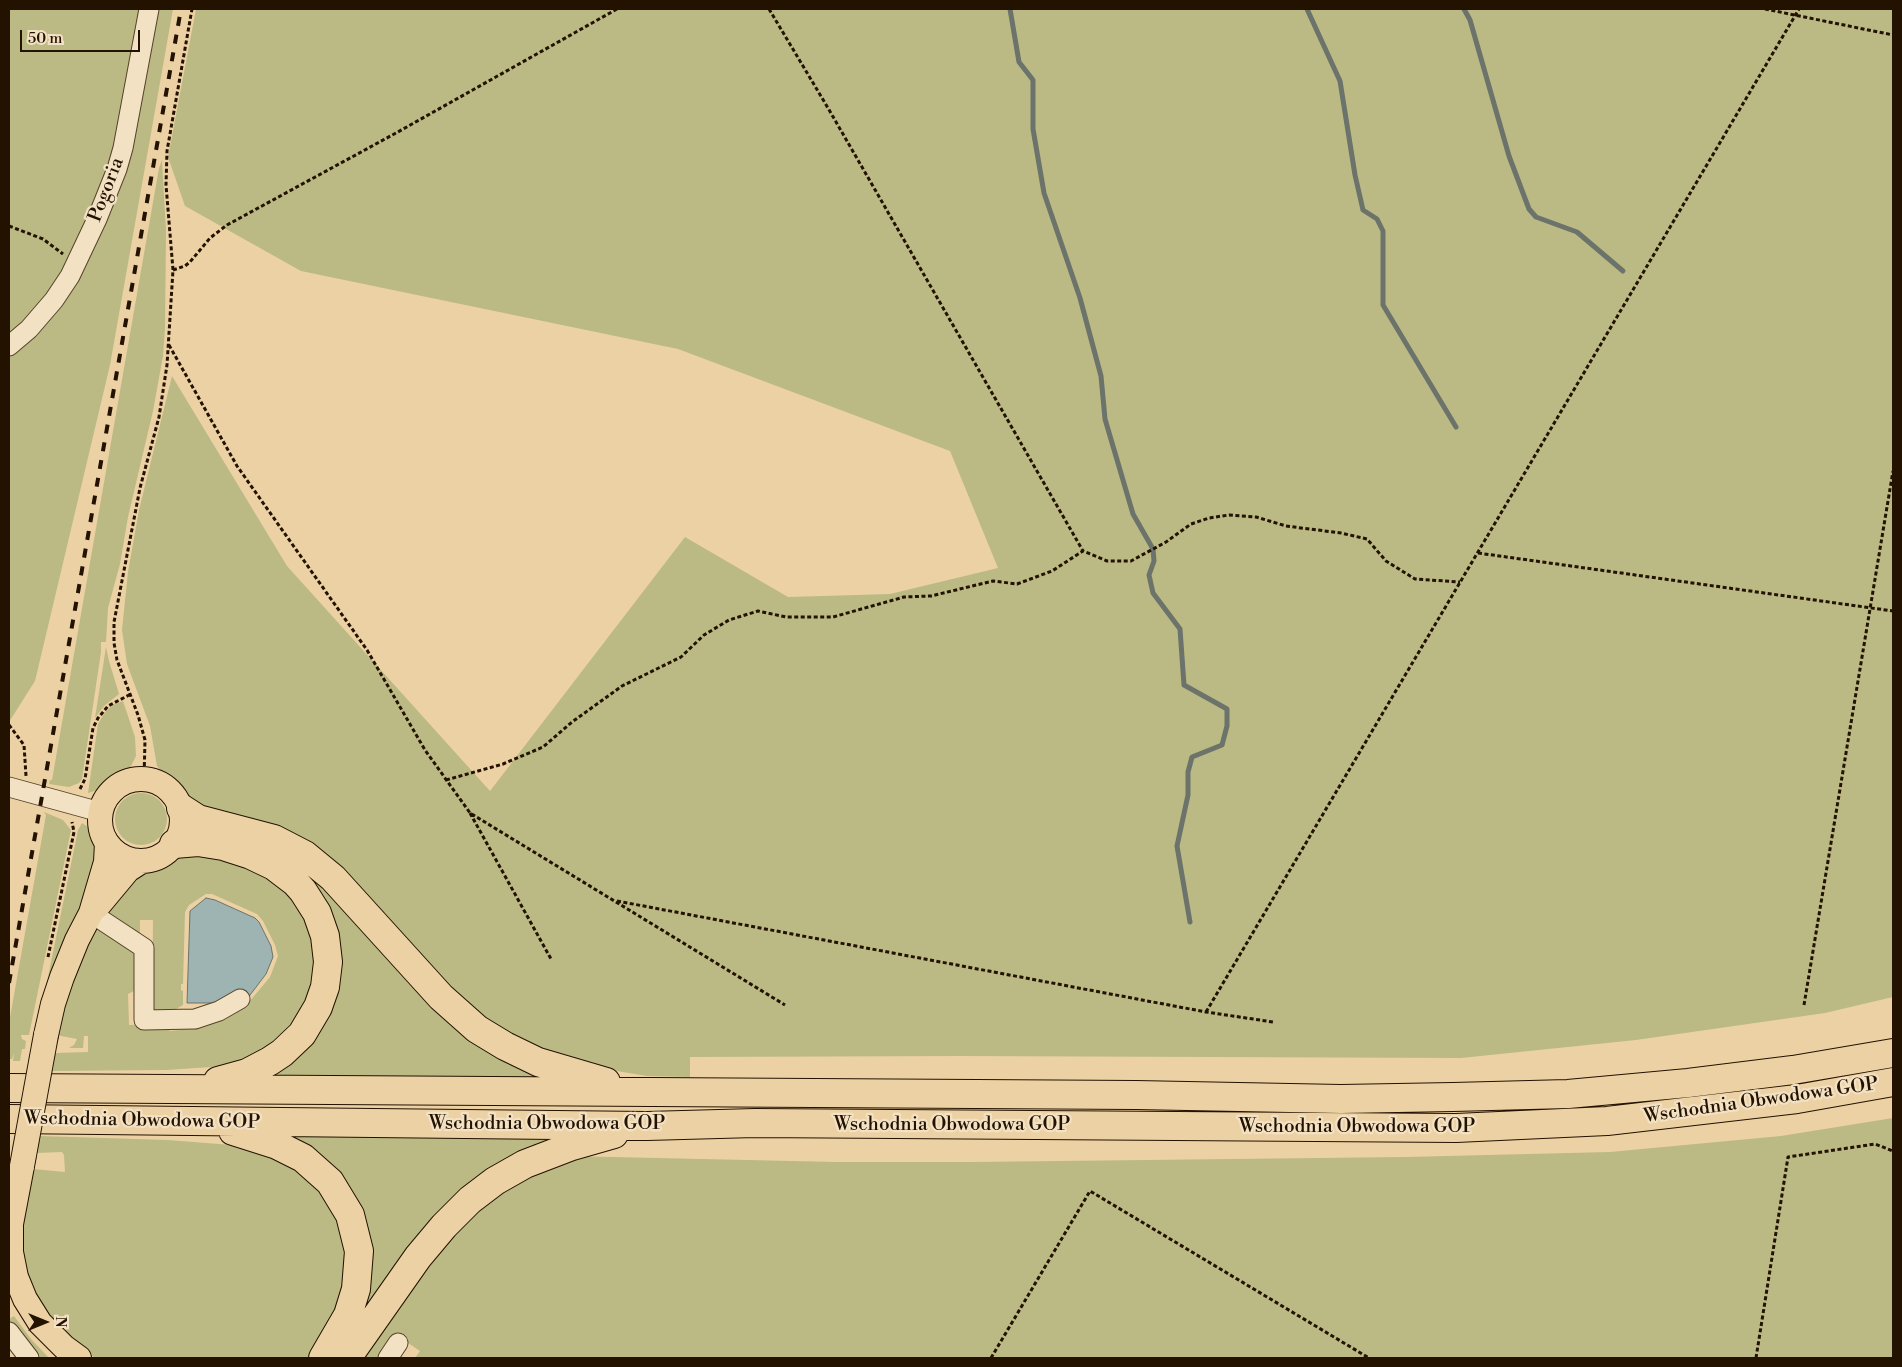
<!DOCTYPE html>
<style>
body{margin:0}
#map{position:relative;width:1902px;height:1367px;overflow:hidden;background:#ecd1a4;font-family:"Libre Bodoni",serif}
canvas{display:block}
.frame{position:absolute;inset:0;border:10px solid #231200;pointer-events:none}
.north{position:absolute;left:20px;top:1297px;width:50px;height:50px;-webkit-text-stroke:4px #f3e1c4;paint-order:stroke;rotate:90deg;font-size:14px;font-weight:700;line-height:20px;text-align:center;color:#231200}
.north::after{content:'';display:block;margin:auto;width:18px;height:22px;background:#231200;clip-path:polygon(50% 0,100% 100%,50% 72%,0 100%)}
.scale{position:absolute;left:20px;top:30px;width:120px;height:22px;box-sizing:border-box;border:2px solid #231200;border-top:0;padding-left:6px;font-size:15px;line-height:18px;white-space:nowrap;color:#231200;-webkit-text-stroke:4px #f3e1c4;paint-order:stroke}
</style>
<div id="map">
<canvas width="1902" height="1367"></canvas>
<div class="frame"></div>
<div class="north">N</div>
<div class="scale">50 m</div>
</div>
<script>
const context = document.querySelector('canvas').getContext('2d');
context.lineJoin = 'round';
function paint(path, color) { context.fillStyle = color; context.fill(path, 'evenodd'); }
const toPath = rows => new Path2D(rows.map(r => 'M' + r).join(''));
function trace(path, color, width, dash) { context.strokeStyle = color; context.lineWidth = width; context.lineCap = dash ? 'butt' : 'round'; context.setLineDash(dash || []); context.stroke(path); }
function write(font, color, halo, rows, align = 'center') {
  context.font = font + ' "Libre Bodoni",serif'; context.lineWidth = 4.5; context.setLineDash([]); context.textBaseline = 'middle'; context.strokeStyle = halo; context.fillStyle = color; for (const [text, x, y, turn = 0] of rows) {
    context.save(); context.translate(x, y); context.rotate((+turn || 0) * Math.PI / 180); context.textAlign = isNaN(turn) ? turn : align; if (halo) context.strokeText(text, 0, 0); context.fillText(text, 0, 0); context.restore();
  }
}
paint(toPath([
 [9,9,173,9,110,365,35,681,9,722],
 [196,9,1893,9,1893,997,1825,1013,1636,1040,1461,1058,960,1056,690,1057,690,1077,647,1076,574,1064,484,1023,361,897,186,802,178,789,164,776,157,766,150,726,127,664,122,630,128,572,139,510,172,376,287,566,490,791,685,537,788,597,890,594,998,568,950,451,678,349,301,271,185,206,168,157],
 [162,160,166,231,165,329,163,356,153,411,128,517,120,564,108,608,106,642,101,642,101,652,82,779,79,783,69,787,49,784,50,780,52,780,159,168],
 [106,647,109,661,119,694,104,706,95,718],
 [123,701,135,737,136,756,131,766,122,774,101,789,88,793,98,724,105,712,113,705],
 '115 819a26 26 0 1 1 52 0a26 26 0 1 1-52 0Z',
 [44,812,63,820,71,830,29,1035,21,1035,22,1039,26,1041,25,1049,22,1049,20,1061,13,1061,14,1053,12,1059,9,1059,9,1023,46,815],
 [82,823,88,827,97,838,96,869,40,1016,78,830],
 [177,853,248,863,297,899,319,952,306,1011,269,1050,227,1066,166,1070,52,1071,55,1053,88,1052,88,1036,84,1036,83,1048,69,1048,74,1045,77,1039,56,1035,72,977,97,924,136,954,136,981,134,991,128,994,129,1025,165,1024,170,1031,204,1027,226,1019,244,1008,270,977,278,956,275,945,263,921,257,914,212,894,206,894,189,905,185,912,183,984,181,984,181,990,183,991,183,1005,171,1012,152,1016,153,920,140,920,140,937,105,912,123,883],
 [283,854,551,1079,266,1075,333,990],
 [1893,1118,1893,1358,415,1358,420,1351,395,1334,378,1358,357,1358,396,1302,474,1208,566,1156,837,1162,972,1162,1406,1157,1610,1152,1781,1136],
 [283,1134,567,1138,522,1156,339,1358,368,1263],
 [39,1136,168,1140,257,1147,314,1179,345,1230,346,1286,314,1358,95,1358,81,1348,47,1314,39,1302,27,1277,22,1247,21,1224,33,1169,65,1172,64,1155,62,1152,36,1153],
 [14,1316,31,1339,49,1358,38,1358,9,1323,9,1319]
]), '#bbba84');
const water = toPath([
 [206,898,215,900,255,918,259,922,271,946,273,957,266,974,244,1003,187,1003,190,911,206,898]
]);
paint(water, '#9db4b2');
trace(water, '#6c736b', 1);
trace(toPath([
 [1010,9,1019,62,1033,80,1033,129,1044,193,1080,298,1101,376,1105,419,1133,514,1153,549,1154,561,1149,575,1153,593,1180,629,1184,685,1227,709,1227,726,1222,745,1192,757,1188,772,1188,795,1177,846,1190,922],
 [1307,9,1340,81,1355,175,1363,210,1377,219,1383,231,1383,305,1456,427],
 [1464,9,1470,20,1509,156,1529,209,1536,217,1577,232,1623,271]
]), '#6c736b', 5);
const minor = toPath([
 [9,346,29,329,54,300,70,276,97,219,117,169,123,148,149,9],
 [9,787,100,812],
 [91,913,144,948,144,1020,195,1019,219,1011,240,999],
 [9,1332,29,1358],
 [388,1358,398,1343]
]);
const major = toPath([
 '100 820a41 41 0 1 1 82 0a41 41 0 1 1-82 0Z',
 [98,906,128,870,142,861],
 [46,1035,53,1004,62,977,77,940,91,913,106,862,107,843],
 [22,1166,11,1224,11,1252,16,1277,25,1299,40,1323,64,1347,79,1358]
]);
const highway = toPath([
 [181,808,198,819,274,839,305,855,333,878,441,997,477,1029,505,1046,538,1062,606,1082],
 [174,844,198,842,223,846,251,855,274,866,295,882,303,891,317,913,325,936,328,962,325,987,318,1007,302,1034,282,1053,270,1061,247,1073,218,1081],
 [9,1088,1136,1095,1341,1099,1453,1097,1568,1094,1688,1083,1793,1070,1893,1053],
 [9,1119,647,1126,755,1123,1456,1128,1607,1121,1797,1099,1893,1082],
 [233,1131,277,1145,303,1158,330,1182,350,1215,359,1251,356,1289,348,1315,323,1358],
 [347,1358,418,1257,444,1226,470,1200,495,1181,525,1164,572,1146,614,1134]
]);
trace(minor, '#554229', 21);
trace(major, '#231200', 26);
trace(highway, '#231200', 30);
trace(toPath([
 [769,9,828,108,1083,551],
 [1765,9,1893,35],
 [9,226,43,239,63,254],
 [173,270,185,266,190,262,210,238,227,225,396,133,617,9],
 [169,345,237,466,367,650,425,750,470,813,785,1005],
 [1478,553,1893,611],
 [9,725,24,745,26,776],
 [144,779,145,740,138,715,117,660,114,643,114,622,140,488,159,417,167,365,173,270,166,185,167,151,192,9],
 [446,780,503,764,543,747,572,722,622,686,681,657,704,635,729,620,758,611,786,617,833,617,904,597,931,596,993,581,1017,584,1052,571,1083,551,1107,561,1131,561,1166,542,1191,524,1209,518,1229,515,1256,517,1286,526,1341,533,1367,539,1386,561,1415,579,1460,582],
 [80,789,85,779,93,728,98,718,108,706,129,695],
 [470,813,551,959],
 [617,901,1206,1012,1273,1022],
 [48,957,74,832,72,822],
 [1804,1005,1893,471],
 [1206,1012,1799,9],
 [991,1358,1090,1191,1369,1358],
 [1756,1358,1788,1157,1875,1144,1893,1151]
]), '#231200', 3, [4, 2.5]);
trace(minor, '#f3e1c4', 19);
trace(major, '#ecd1a4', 24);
trace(highway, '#ecd1a4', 28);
trace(toPath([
 [9,983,181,9]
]), '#231200', 4, [9, 9]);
const majorBridge = toPath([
 [22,1166,46,1035]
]);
trace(majorBridge, '#231200', 26, []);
trace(majorBridge, '#ecd1a4', 24);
write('19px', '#231200', '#f3e1c4', [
 ["Pogoria",107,190,-69],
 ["Wschodnia Obwodowa GOP",1761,1101,-8],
 ["Wschodnia Obwodowa GOP",142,1121,1],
 ["Wschodnia Obwodowa GOP",547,1124],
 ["Wschodnia Obwodowa GOP",952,1125],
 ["Wschodnia Obwodowa GOP",1357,1127]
]);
</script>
